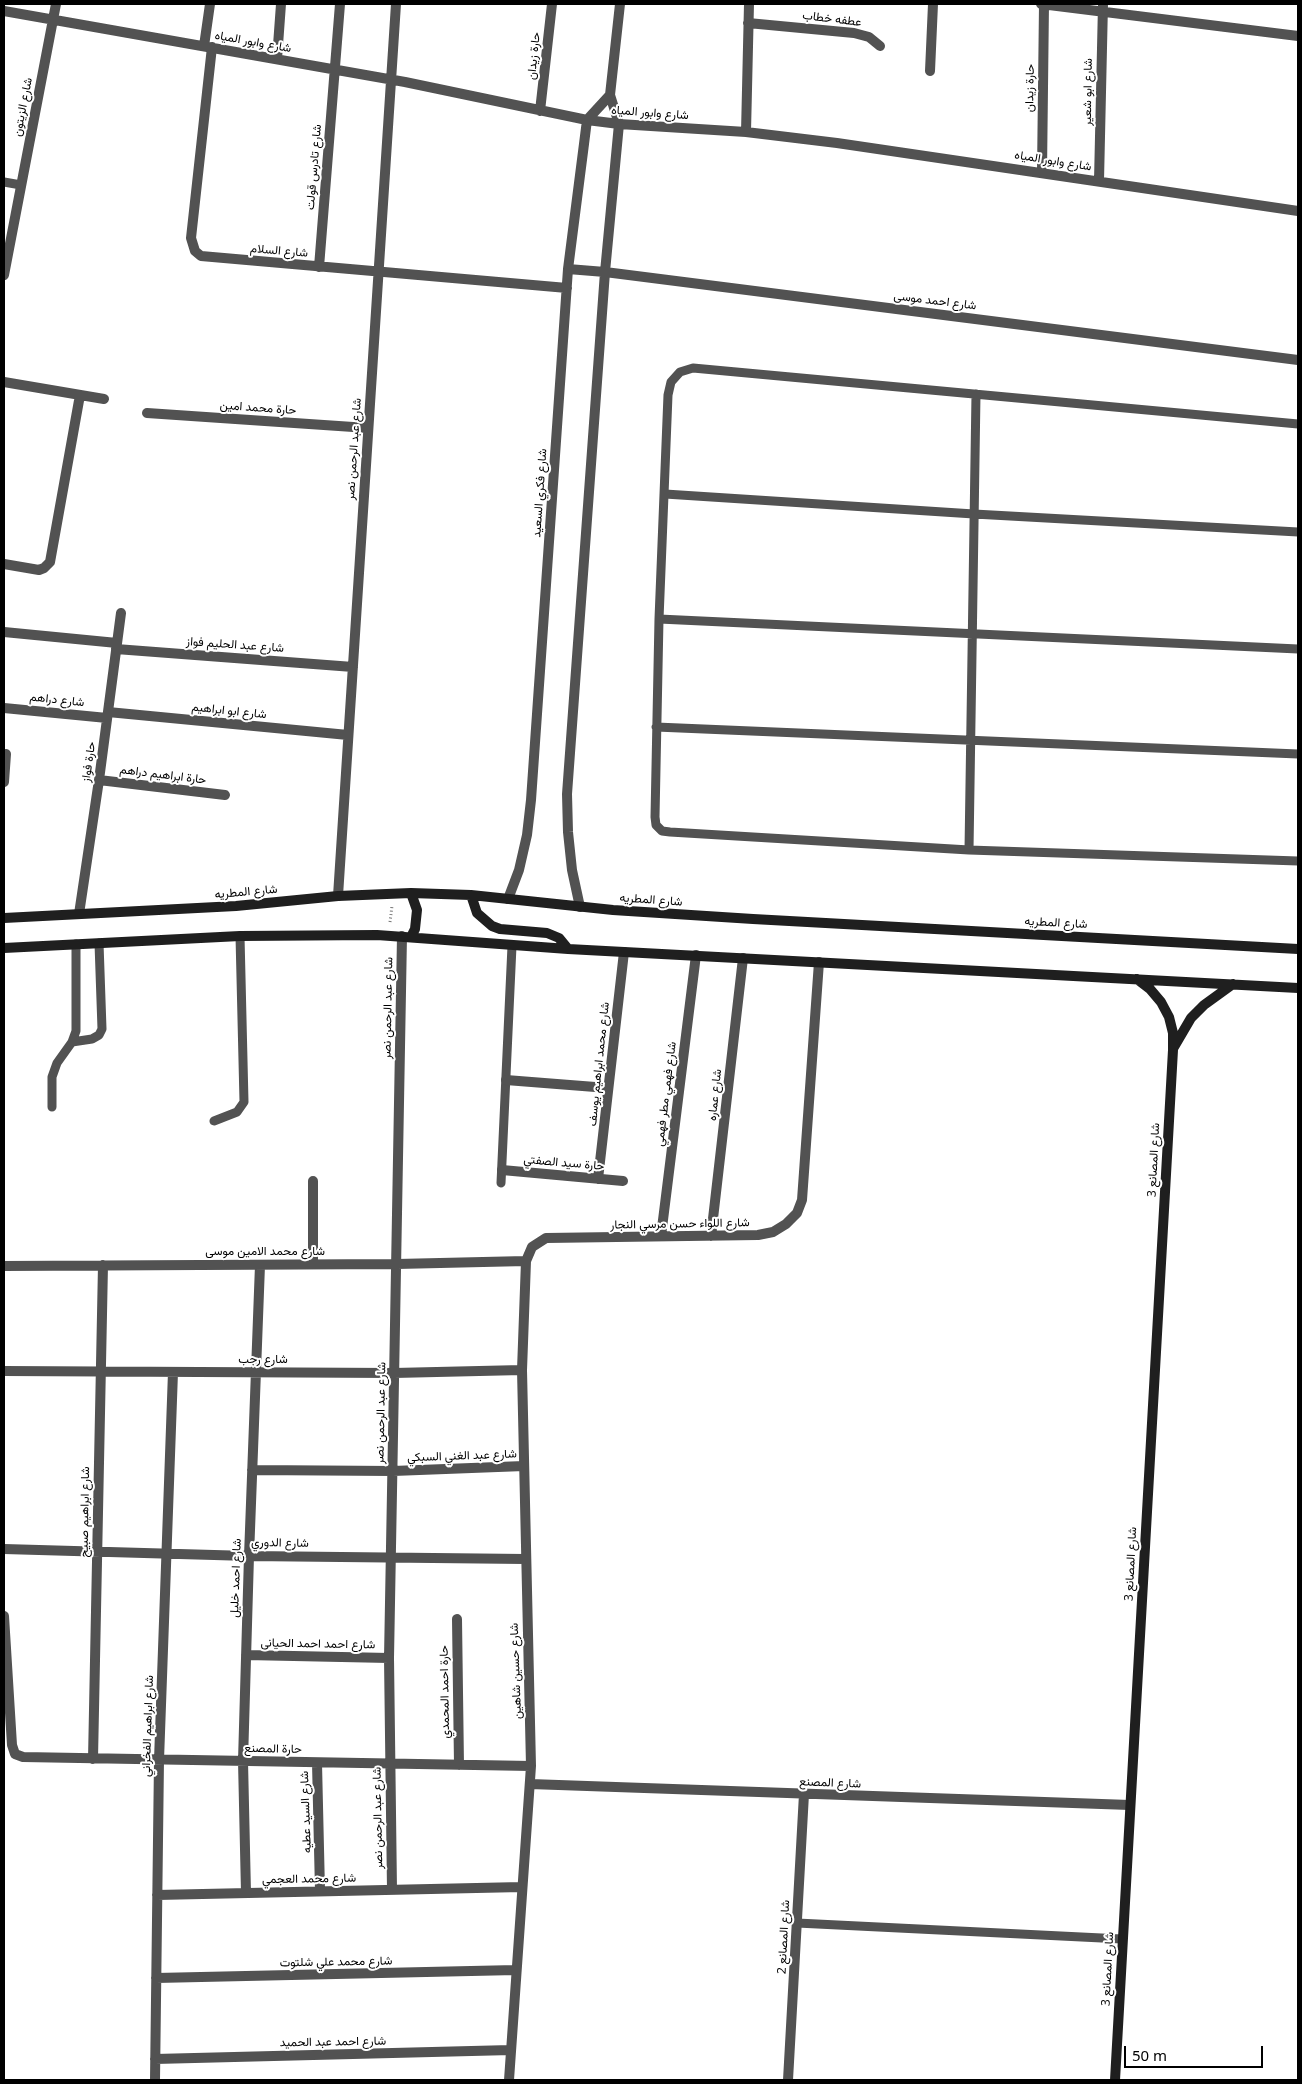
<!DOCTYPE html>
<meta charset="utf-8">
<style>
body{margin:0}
#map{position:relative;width:1302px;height:2084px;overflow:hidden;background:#fff;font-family:"Noto Sans",sans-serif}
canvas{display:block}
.frame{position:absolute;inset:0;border:5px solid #000;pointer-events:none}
.scale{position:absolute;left:1124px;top:2046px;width:139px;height:22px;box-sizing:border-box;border:2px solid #000;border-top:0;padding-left:6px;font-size:15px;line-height:18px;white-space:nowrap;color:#000;-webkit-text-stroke:4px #fff;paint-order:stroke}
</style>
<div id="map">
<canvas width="1302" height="2084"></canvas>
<div class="frame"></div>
<div class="scale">50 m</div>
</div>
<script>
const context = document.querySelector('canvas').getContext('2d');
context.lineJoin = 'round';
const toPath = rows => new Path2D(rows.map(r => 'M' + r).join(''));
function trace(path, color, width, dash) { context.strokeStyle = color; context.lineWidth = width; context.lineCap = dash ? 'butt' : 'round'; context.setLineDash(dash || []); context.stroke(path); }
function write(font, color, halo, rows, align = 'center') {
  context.font = font + ' "Noto Sans",Vazirmatn,sans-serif'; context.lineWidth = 4; context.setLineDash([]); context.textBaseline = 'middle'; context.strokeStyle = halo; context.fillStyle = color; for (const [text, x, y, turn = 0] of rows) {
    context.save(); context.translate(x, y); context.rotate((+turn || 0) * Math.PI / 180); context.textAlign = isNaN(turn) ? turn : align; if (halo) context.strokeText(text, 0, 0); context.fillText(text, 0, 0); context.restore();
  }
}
trace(toPath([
 [390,922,392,906]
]), '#747474', 3, [1, 2.5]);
trace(toPath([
 [4,182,21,185],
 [1298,424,693,368,680,372,671,382,668,395,659,619,655,817,656,825,662,831,670,832,969,850,1298,861],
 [665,494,974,514,1298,532],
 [659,619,1298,649],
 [656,727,1298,754],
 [969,850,976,394],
 [72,1042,92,1039,99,1035,102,1029,99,943],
 [52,1107,52,1077,57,1063,72,1042,76,1031,76,944],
 [214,1121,237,1112,244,1102,240,936],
 [501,1183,512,946],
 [797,1923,1122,1939]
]), '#525252', 9);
trace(toPath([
 [1041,4,1298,36],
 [4,11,405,82,587,120,619,124,746,132,837,143,1298,211],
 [748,23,854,33,869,37,880,46],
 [204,46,210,4],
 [212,47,191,238,195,251,201,256,567,288],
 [277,59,281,4],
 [930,71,933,4],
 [540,111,552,4],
 [746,132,749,4],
 [1042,172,1044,4],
 [1099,181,1103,4],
 [319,267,340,4],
 [568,269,605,272,1298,360],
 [4,275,56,4],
 [4,382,104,399],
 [147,413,368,428],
 [4,564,39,570,44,568,50,562,80,395],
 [4,632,117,643],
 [116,649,353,667],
 [4,708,107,718],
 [108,712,348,735],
 [99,780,225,795],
 [4,782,6,754],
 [338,896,396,4],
 [508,899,519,870,527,835,531,800,568,269,584,144,587,120,610,95],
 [580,907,572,870,568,832,567,794,605,272,619,124,610,95,620,4],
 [79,914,99,780,121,613],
 [506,1080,608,1088],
 [502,1170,623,1181],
 [598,1179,624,952],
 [313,1181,313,1264],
 [661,1236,696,955],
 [711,1236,743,958],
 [4,1266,397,1264,526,1261],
 [4,1371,394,1373,522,1370],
 [252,1470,393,1471,524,1466],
 [4,1549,249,1556,525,1559],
 [4,1616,12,1745,15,1754,23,1757,531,1766],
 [457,1619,459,1765],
 [246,1655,389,1658],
 [93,1759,103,1265],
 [317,1763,320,1891],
 [530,1784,1130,1805],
 [392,1890,389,1658,402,936],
 [246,1893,243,1761,249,1556,260,1265],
 [157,1895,522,1887],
 [156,1978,516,1970],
 [155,2059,511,2050],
 [155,2080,159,1760,173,1372],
 [509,2080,531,1766,522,1370,526,1261,532,1247,546,1238,758,1235,773,1232,786,1224,797,1213,802,1200,819,962],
 [788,2080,804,1794]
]), '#525252', 10);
trace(toPath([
 [411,893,417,910,415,929,411,937],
 [471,895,477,913,492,926,500,929,547,933,559,938,568,949],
 [4,918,236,906,338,896,411,893,471,895,613,910,753,919,1298,949],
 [4,948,240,936,377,935,568,949,1298,988],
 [1174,1047,1191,1018,1204,1005,1233,984],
 [1115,2080,1173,1050,1173,1033,1169,1017,1161,1002,1150,989,1137,979]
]), '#1f1f1f', 10);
write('12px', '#000', '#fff', [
 ["عطفه خطاب",832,19,7],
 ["شارع وابور المياه",253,42,10],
 ["حارة زيدان",534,56,-84],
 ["حارة زيدان",1030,88,-89],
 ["شارع ابو شعير",1088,92,-89],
 ["شارع الزيتون",23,107,-79],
 ["شارع وابور المياه",650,113,4],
 ["شارع وابور المياه",1053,161,9],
 ["شارع تادرس قولت",314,167,-85],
 ["شارع السلام",279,251,5],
 ["شارع احمد موسى",935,301,7],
 ["حارة محمد امين",258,408,4],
 ["شارع عبد الرحمن نصر",354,449,-86],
 ["شارع فكري السعيد",540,493,-86],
 ["شارع عبد الحليم فواز",235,645,4],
 ["شارع دراهم",57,700,6],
 ["شارع ابو ابراهيم",229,711,6],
 ["حارة فواز",89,762,-82],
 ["حارة ابراهيم دراهم",163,775,7],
 ["شارع المطريه",246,892,-5],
 ["شارع المطريه",651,900,4],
 ["شارع المطريه",1056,923,3],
 ["شارع عبد الرحمن نصر",388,1008,-89],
 ["شارع محمد ابراهيم يوسف",599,1064,-84],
 ["شارع فهمي مطر فهمي",666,1094,-83],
 ["شارع عماره",715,1095,-84],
 ["شارع المصانع 3",1154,1160,-87],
 ["حارة سيد الصفتي",564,1163,5],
 ["شارع اللواء حسن مرسي النجار",680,1224,-1],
 ["شارع محمد الامين موسى",265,1252],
 ["شارع رجب",263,1360],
 ["شارع عبد الرحمن نصر",381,1413,-89],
 ["شارع عبد الغني السبكي",462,1456,-2],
 ["شارع ابراهيم صبيح",85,1512,-89],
 ["شارع الدوري",280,1543,1],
 ["شارع المصانع 3",1131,1564,-87],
 ["شارع احمد خليل",236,1578,-88],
 ["شارع احمد احمد الحيانى",318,1644,1],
 ["شارع حسين شاهين",516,1671,-92],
 ["حارة احمد المحمدي",445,1692,-91],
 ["شارع ابراهيم الفخراني",148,1726,-88],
 ["حارة المصنع",273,1749,1],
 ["شارع المصنع",830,1783,2],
 ["شارع السيد عطيه",306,1812,-92],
 ["شارع عبد الرحمن نصر",378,1818,-91],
 ["شارع محمد العجمي",309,1879,-1],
 ["شارع المصانع 2",784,1937,-87],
 ["شارع محمد علي شلتوت",336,1962,-1],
 ["شارع المصانع 3",1108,1969,-87],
 ["شارع احمد عبد الحميد",333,2042,-1]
]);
</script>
